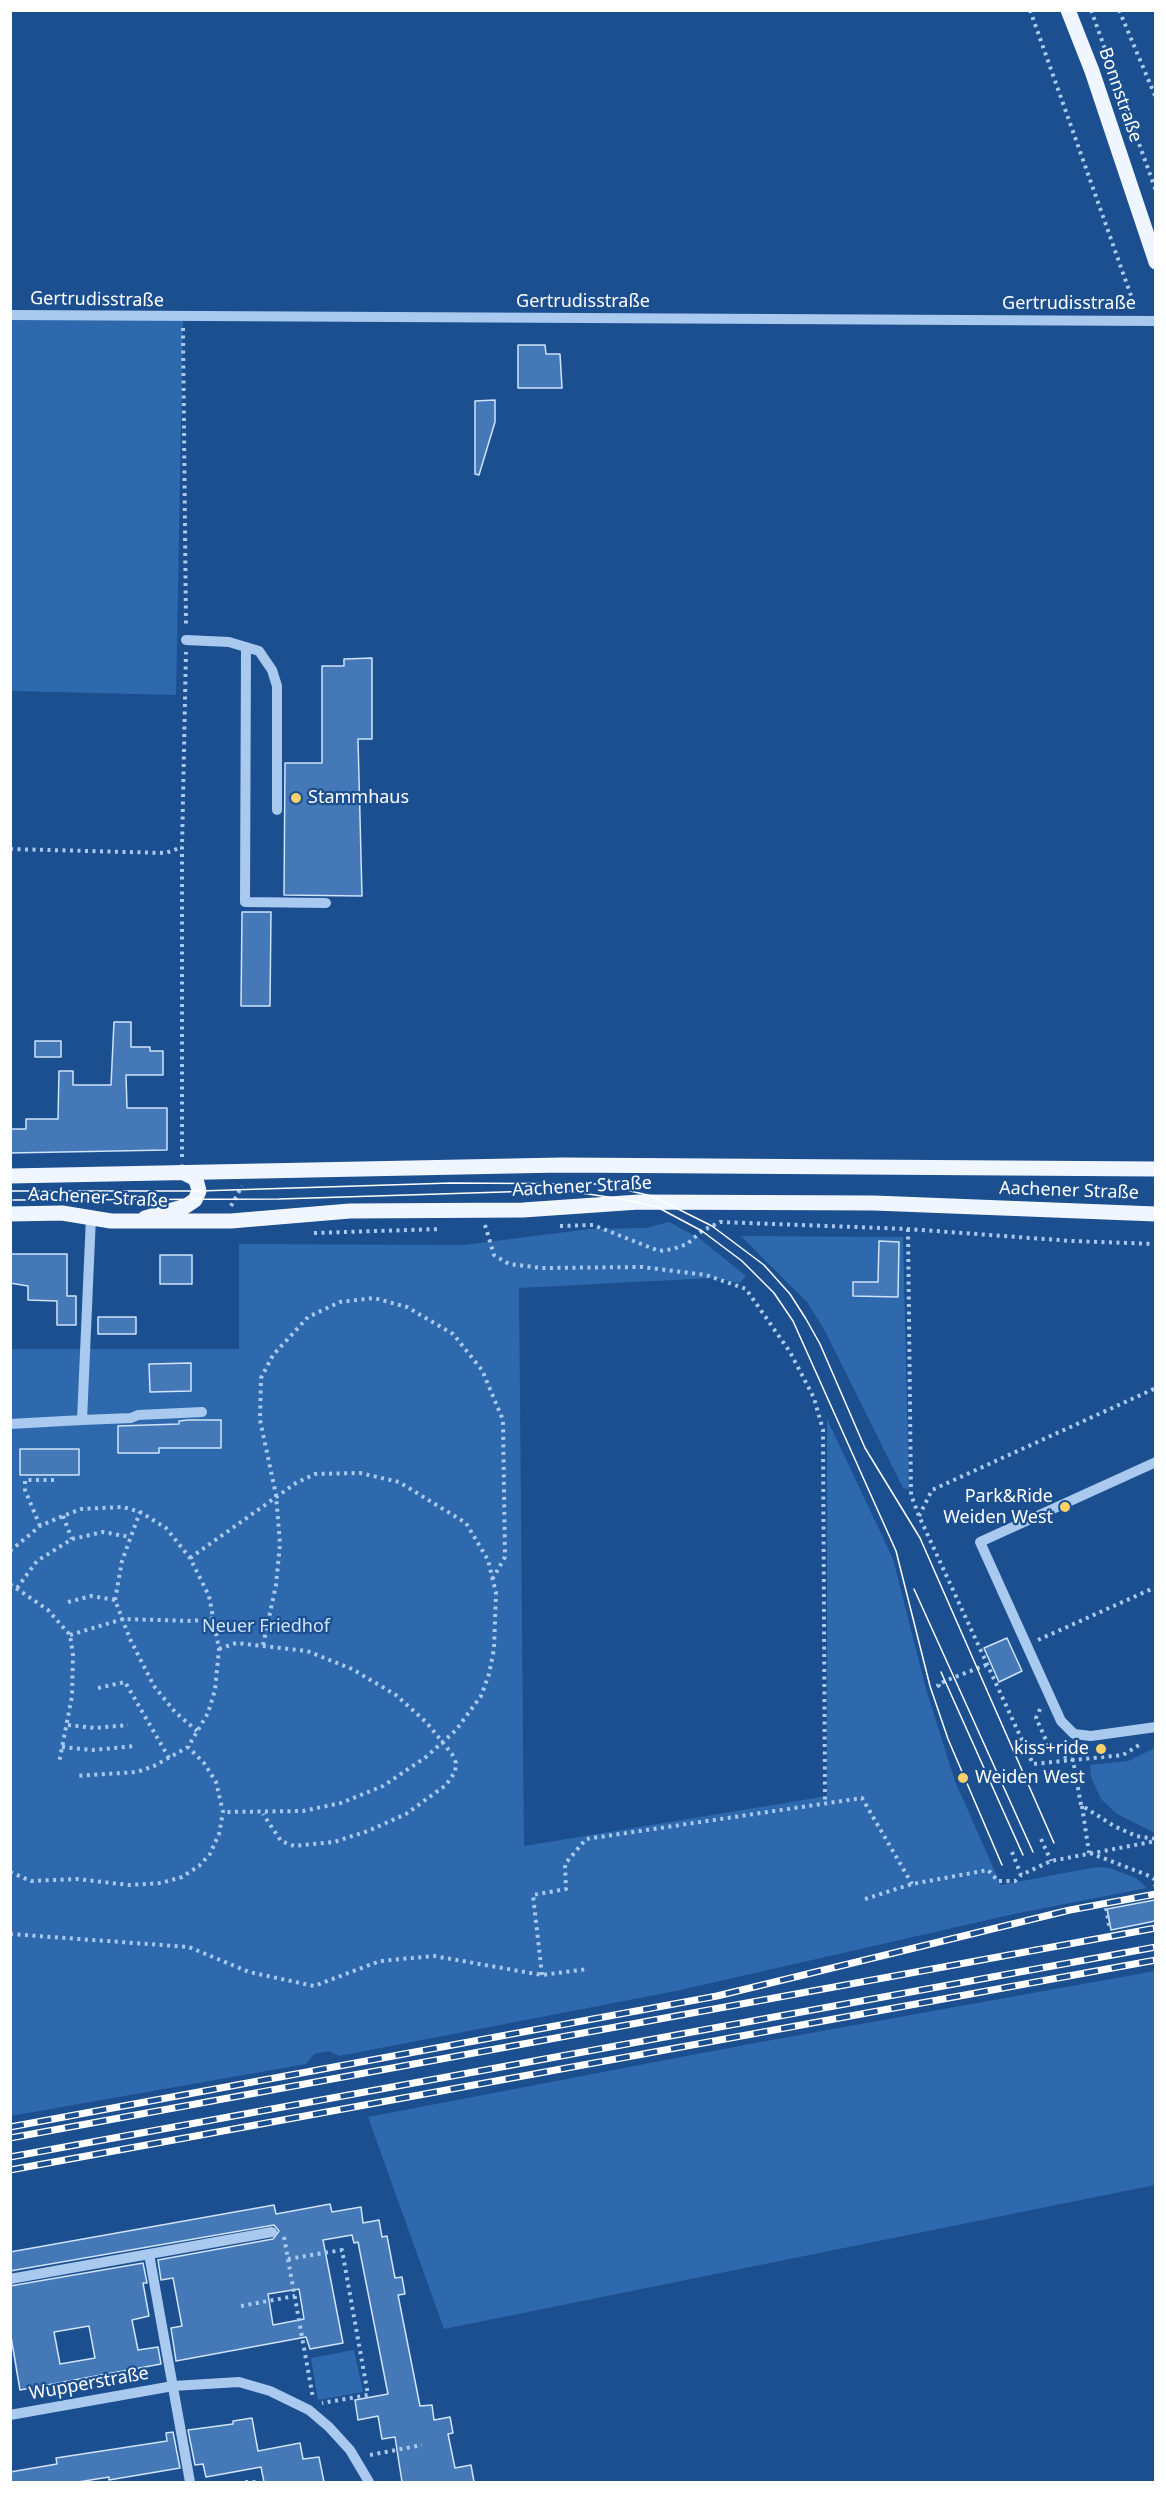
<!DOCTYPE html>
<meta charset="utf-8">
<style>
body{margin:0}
#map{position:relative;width:1166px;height:2493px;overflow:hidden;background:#1b4f8f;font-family:"Noto Sans",sans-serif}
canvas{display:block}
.frame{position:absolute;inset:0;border:12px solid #fff;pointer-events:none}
</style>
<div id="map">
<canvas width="1166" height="2493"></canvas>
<div class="frame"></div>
</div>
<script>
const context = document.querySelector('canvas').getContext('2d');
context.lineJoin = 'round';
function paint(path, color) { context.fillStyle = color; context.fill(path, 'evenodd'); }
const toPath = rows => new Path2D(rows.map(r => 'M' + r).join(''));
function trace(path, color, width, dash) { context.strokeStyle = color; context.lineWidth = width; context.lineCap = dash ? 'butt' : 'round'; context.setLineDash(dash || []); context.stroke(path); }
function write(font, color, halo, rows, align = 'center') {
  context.font = font + ' "Noto Sans",sans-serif'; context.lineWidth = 4.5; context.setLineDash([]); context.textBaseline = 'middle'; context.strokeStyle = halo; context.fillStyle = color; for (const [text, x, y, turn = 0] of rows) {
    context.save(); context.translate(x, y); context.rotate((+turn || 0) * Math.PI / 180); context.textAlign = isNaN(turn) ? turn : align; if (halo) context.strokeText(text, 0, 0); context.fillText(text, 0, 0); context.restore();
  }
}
paint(toPath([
 [11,315,183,318,176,695,11,691],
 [669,1222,699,1238,746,1276,740,1283,714,1278,519,1288,524,1846,827,1796,827,1419,893,1559,926,1689,955,1781,1001,1885,1096,1867,1109,1868,1136,1878,1147,1888,1014,1914,676,1991,339,2056,329,2051,314,2054,306,2064,11,2116,11,1349,239,1349,239,1244,464,1245,589,1229,646,1228],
 [741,1236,903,1237,909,1489,903,1488,825,1331,807,1302],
 [1155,1748,1155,1833,1117,1814,1101,1799,1091,1777,1090,1765,1128,1761],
 [1155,1971,1155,2185,444,2329,368,2117,744,2045],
 [354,2350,363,2392,318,2400,311,2358]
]), '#2e69ad');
const building = toPath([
 [518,345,545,345,546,354,560,354,562,388,518,388,518,345],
 [495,400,495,422,479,475,475,474,475,401,495,400],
 [372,658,372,739,358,739,362,896,284,895,285,763,322,763,322,666,344,666,344,659,372,658],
 [242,912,271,912,270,1006,241,1006,242,912],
 [114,1022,131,1022,131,1047,150,1047,150,1051,163,1051,163,1075,126,1075,127,1108,167,1108,167,1150,10,1153,10,1129,26,1129,26,1119,58,1119,59,1071,73,1071,73,1085,111,1085,114,1022],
 [35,1041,61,1041,61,1057,35,1057,35,1041],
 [879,1241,899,1242,898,1297,853,1296,853,1282,878,1282,879,1241],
 [10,1254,67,1254,67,1296,76,1296,76,1325,57,1325,57,1301,28,1300,28,1286,10,1283,10,1254],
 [160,1255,192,1255,192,1284,160,1284,160,1255],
 [98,1317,136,1317,136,1334,98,1334,98,1317],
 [191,1363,191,1391,150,1392,149,1364,191,1363],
 [188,1420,221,1420,221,1448,159,1448,159,1453,118,1453,118,1426,179,1424,179,1421,188,1420],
 [20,1449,79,1449,79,1475,20,1475,20,1449],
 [1007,1638,1022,1671,999,1682,984,1648,1007,1638],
 [1155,1900,1155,1921,1111,1930,1107,1909,1155,1900],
 [330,2204,332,2212,361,2207,363,2223,379,2220,382,2237,387,2236,395,2278,402,2277,405,2294,398,2295,420,2406,432,2405,434,2420,450,2417,453,2433,448,2434,455,2468,471,2465,474,2482,402,2482,395,2437,382,2439,378,2416,358,2420,355,2400,388,2394,358,2242,354,2243,352,2235,323,2240,343,2343,310,2349,306,2337,176,2361,171,2328,182,2326,173,2278,161,2280,158,2260,273,2239,279,2231,274,2225,10,2271,10,2252,274,2205,276,2214,330,2204],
 [299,2289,304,2319,273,2325,268,2294,299,2289],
 [143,2263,147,2283,143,2283,149,2316,132,2320,138,2350,158,2347,161,2364,20,2390,10,2331,10,2286,143,2263],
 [89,2326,95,2358,60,2364,54,2332,89,2326],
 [252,2418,258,2451,300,2443,303,2459,319,2457,324,2482,264,2482,261,2467,206,2477,203,2464,195,2465,188,2430,233,2424,233,2421,252,2418],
 [173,2432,180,2468,109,2480,109,2477,78,2482,10,2482,10,2472,57,2464,56,2458,167,2441,166,2433,173,2432]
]);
paint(building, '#4478b7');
trace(building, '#cfe3fa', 1.5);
trace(toPath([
 [1030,10,1135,307],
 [1091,10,1156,191],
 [1119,10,1156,98],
 [183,328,186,626],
 [10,849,166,853,182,847],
 [182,1157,182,847,186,652],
 [231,1206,242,1186],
 [485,1225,494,1255,509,1264,542,1268,642,1267,706,1275,746,1289,790,1352,814,1398,823,1430,825,1803],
 [560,1226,593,1225,659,1251,673,1249,687,1244,702,1231,720,1222,908,1229,1072,1241,1156,1244],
 [908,1229,911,1495,919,1516,1033,1764,1123,1755,1139,1745],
 [314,1233,441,1229],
 [63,1516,72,1539],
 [919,1516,932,1490,1156,1388],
 [40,1526,25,1490,25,1480,58,1480],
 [10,1551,40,1526,63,1516,81,1509,123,1507,140,1512,166,1528,190,1558,209,1596,219,1649,215,1690,208,1713,188,1747,154,1766,137,1772,76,1776],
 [190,1558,296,1483,315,1474,360,1473,399,1482,466,1523,488,1560,496,1593,494,1649,489,1674,481,1696,456,1730,426,1757,383,1786,341,1803,303,1811,223,1812],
 [10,1584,48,1610,70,1635,73,1655,72,1696,59,1763],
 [17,1588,37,1561,72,1539,103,1532,130,1537],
 [115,1600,122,1561,140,1512],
 [68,1602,91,1596,115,1600,130,1639,154,1686,175,1712,197,1731],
 [70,1635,123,1619,192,1621,215,1618],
 [1038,1640,1156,1587],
 [263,1645,276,1585,280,1544,276,1495,260,1420,261,1378,273,1355,308,1317,340,1302,374,1298,407,1307,453,1334,482,1370,503,1420,505,1557,493,1578],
 [219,1649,236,1643,307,1651,352,1669,396,1695,427,1723,452,1754,456,1763,455,1772,446,1785,406,1814,368,1831,334,1842,294,1846,281,1841,263,1814],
 [940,1687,938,1685,945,1681,991,1663],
 [98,1688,125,1682,169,1758],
 [1040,1709,1036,1718,1051,1751,1073,1760,1081,1805,1114,1826,1136,1836,1156,1839],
 [68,1725,95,1728,128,1725],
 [62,1747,93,1750,135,1746],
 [1082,1806,1089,1853],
 [1041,1839,1051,1861],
 [1012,1852,1021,1875,1051,1861,1156,1841],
 [1090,1853,1147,1875,1154,1879,1155,1886],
 [10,1872,31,1881,77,1879,129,1885,161,1883,182,1877,199,1866,210,1854,219,1834,223,1812,216,1782,204,1763,188,1747],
 [865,1899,912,1884,988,1870,998,1881,1015,1881,1021,1875],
 [1106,1908,1110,1930],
 [10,1934,189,1947,249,1972,314,1986,380,1961,434,1956,542,1975,588,1969],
 [542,1975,533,1895,566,1889,565,1864,586,1839,862,1798,912,1884],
 [284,2237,313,2398],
 [288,2259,342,2250,368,2395,322,2403],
 [241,2306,295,2296],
 [370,2455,422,2445],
 [245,2482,256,2482]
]), '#a9c9ee', 4, [3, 4.5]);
trace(toPath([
 [10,315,1156,321],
 [186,640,229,642,259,651,272,670,277,686,277,810],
 [246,647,245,902,326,903],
 [82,1420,131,1418,138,1415,202,1412],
 [10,1424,82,1420,91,1217],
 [1156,1462,980,1542,1061,1721,1074,1734,1091,1736,1156,1727],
 [149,2254,190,2482],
 [10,2279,272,2232],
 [10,2415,173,2386,239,2382,270,2391,309,2410,329,2427,350,2450,369,2482]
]), '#a9c9ee', 10);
trace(toPath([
 [1068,10,1092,71,1156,262],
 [10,1176,562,1165,1156,1169],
 [10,1214,62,1213,111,1221,231,1221,350,1211,523,1210,639,1202,874,1203,1156,1214],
 [145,1218,186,1206,195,1200,199,1191,197,1183,194,1178,182,1172]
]), '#f0f6ff', 15);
trace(toPath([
 [10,1191,199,1191,451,1183,600,1184,652,1196,712,1226,764,1265,790,1294,806,1319,820,1344,865,1448,920,1538,1054,1843],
 [568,1191,628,1200,657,1207,702,1231,742,1261,774,1293,793,1321,896,1551,930,1686,948,1739,1002,1865],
 [13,1200,279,1199,535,1191],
 [914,1589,1033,1852],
 [941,1672,1023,1855]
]), '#fff', 1.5);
const rail = toPath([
 [10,2127,717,1996,1070,1910,1156,1894],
 [10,2138,1156,1928],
 [10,2157,1156,1947],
 [10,2170,1156,1960]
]);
trace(rail, '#fff', 7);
trace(rail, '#1b4f8f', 4.5, [14]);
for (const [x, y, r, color] of [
 [296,798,6,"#ffd166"],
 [1065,1507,6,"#ffd166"],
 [1101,1749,6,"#ffd166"],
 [963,1778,6,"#ffd166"]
]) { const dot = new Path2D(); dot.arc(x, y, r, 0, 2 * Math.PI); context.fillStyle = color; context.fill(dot); trace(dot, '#1b4f8f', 2); }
write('18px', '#fff', '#1b4f8f', [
 ["Bonnstraße",1120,95,71],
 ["Gertrudisstraße",97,300,1],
 ["Gertrudisstraße",583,302],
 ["Gertrudisstraße",1069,304],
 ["Aachener Straße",582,1187,-3],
 ["Aachener Straße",1069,1191,2],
 ["Aachener Straße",98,1198,3],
 ["Wupperstraße",89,2384,-10]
]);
write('18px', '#fff', '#1b4f8f', [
 ["Stammhaus",308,798],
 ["Park&Ride",1053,1497,"right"],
 ["Weiden West",1053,1518,"right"],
 ["kiss+ride",1089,1749,"right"],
 ["Weiden West",975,1778]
], 'left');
write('18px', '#cfe3fa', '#1b4f8f', [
 ["Neuer Friedhof",266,1627]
]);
</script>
